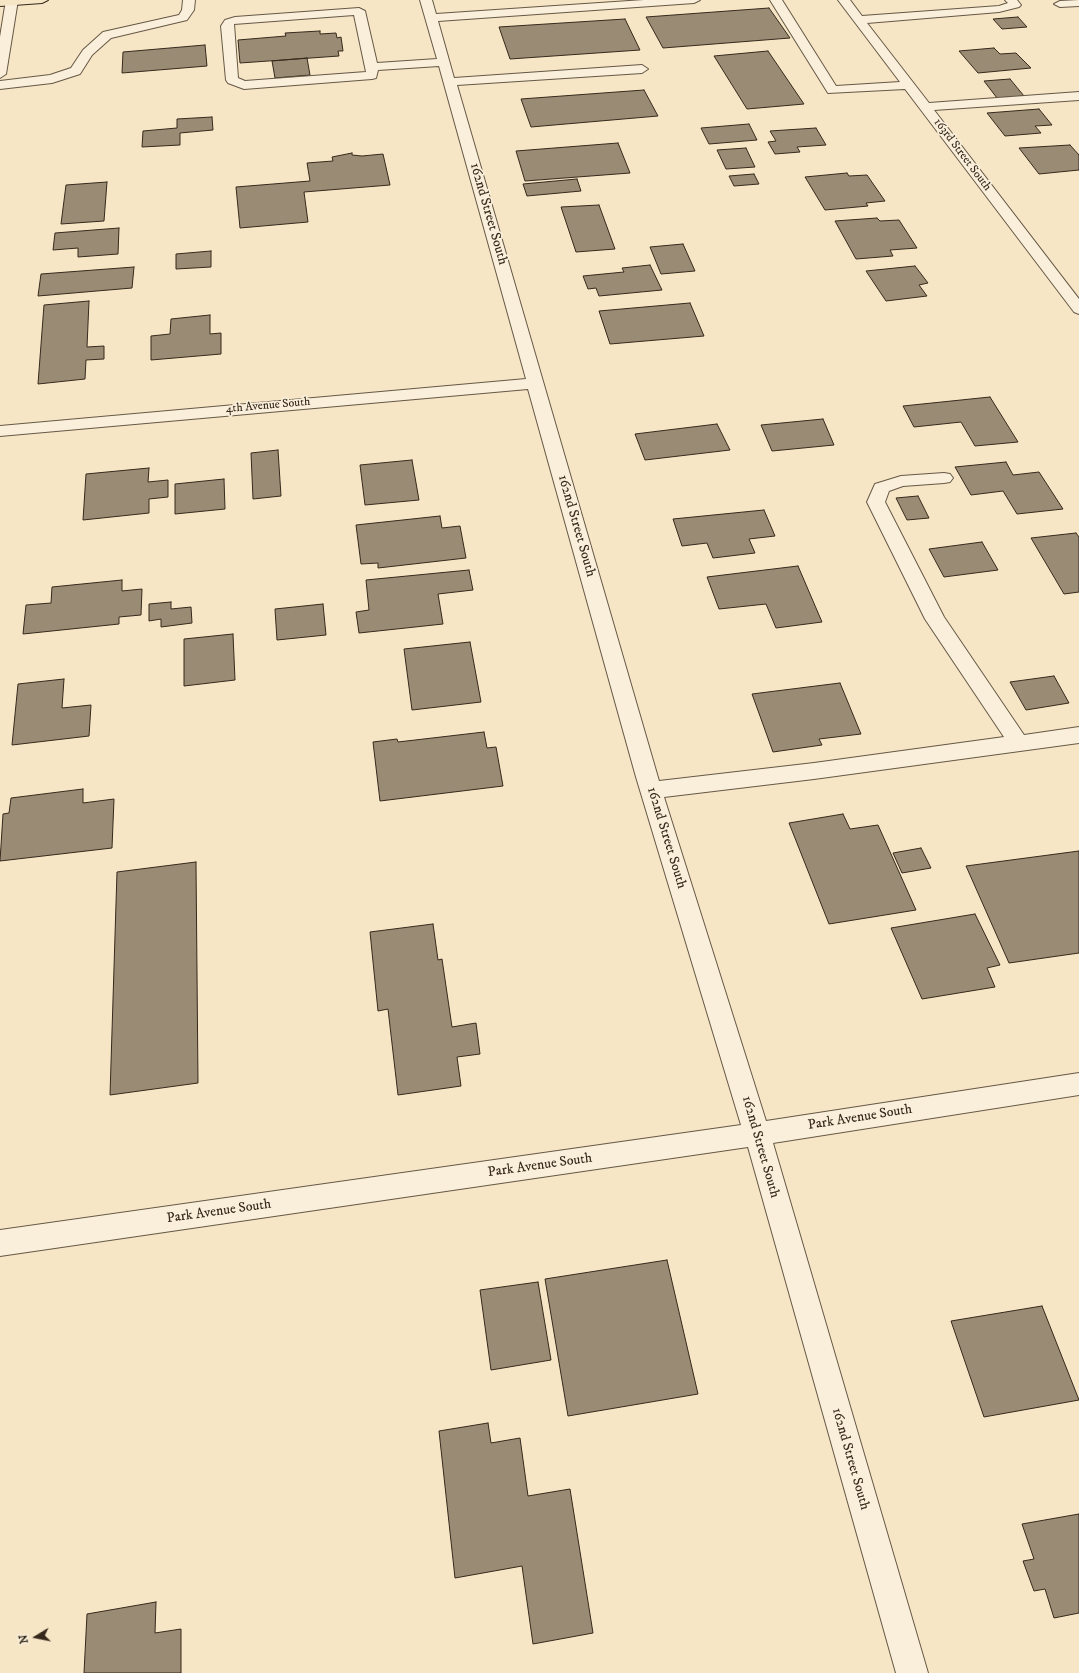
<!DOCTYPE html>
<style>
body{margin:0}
#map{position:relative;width:1079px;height:1673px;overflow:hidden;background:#f6e6c6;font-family:"IM FELL DW Pica",serif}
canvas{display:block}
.north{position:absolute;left:16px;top:1617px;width:40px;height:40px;-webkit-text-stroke:3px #f9efda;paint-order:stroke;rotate:260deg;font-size:11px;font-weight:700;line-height:16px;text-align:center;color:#36291b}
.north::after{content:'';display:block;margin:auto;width:14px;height:18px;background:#36291b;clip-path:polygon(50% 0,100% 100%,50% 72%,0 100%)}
</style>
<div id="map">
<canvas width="1079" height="1673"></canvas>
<div class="north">N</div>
</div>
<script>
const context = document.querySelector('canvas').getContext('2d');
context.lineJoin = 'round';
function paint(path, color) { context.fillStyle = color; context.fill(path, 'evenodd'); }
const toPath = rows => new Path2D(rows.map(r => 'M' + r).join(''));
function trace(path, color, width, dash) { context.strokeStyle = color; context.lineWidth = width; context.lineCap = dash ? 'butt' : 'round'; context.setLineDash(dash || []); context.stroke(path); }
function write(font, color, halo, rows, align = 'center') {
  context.font = font + ' "IM FELL DW Pica",serif'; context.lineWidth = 3.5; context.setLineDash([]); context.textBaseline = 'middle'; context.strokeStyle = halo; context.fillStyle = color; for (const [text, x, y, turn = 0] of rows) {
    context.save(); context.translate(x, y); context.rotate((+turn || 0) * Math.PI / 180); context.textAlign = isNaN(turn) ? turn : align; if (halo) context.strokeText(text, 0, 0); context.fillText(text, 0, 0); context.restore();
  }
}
const building = toPath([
 [769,8,790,38,663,48,646,17,769,8],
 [1018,17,1027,27,1002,29,993,19,1018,17],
 [625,19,640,50,510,59,499,27,625,19],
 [320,31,320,34,336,33,337,38,341,37,343,51,338,51,339,56,240,63,238,40,286,36,285,33,320,31],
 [205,45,207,66,122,73,123,52,205,45],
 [994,48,1000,54,1016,53,1031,68,978,73,959,51,994,48],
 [768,51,804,104,747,109,714,56,768,51],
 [307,58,310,75,275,78,272,61,307,58],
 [1010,79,1024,96,997,98,984,81,1010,79],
 [644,90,658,116,531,127,521,99,644,90],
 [1039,109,1052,125,1035,126,1041,133,1005,136,987,113,1039,109],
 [212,117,213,130,180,133,180,145,142,147,143,131,177,128,177,119,212,117],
 [749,124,757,140,709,144,701,128,749,124],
 [816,128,826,145,797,147,800,152,775,154,768,142,776,141,770,131,816,128],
 [618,143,630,173,525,181,516,151,618,143],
 [1070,145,1079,155,1079,170,1039,174,1019,148,1070,145],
 [746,148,755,167,726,169,717,150,746,148],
 [352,153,352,155,362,156,383,154,390,185,304,192,308,222,240,228,236,187,310,181,307,163,333,161,332,157,352,153],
 [847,173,849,176,867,175,885,201,866,203,868,206,825,210,805,177,847,173],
 [754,174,759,184,734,186,729,176,754,174],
 [577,179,581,191,527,196,523,184,577,179],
 [107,182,104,221,61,224,66,185,107,182],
 [599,205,615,249,576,252,561,207,599,205],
 [877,218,880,221,899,220,917,248,890,250,893,256,856,259,835,221,877,218],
 [119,228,118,254,78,257,78,248,53,250,55,233,119,228],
 [683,244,695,271,661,274,650,247,683,244],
 [211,251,211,267,176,269,176,254,211,251],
 [650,265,662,290,599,296,596,288,588,289,583,276,624,272,622,268,650,265],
 [915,266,928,283,919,285,927,296,886,301,866,271,915,266],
 [134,267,132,288,38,296,41,274,134,267],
 [89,301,87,347,104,346,104,359,86,360,85,379,38,384,44,305,89,301],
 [690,303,704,336,610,344,599,311,690,303],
 [210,315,210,334,221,333,221,354,151,360,151,336,170,334,171,319,210,315],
 [990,397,1018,442,975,446,961,422,914,427,903,406,990,397],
 [823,419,834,445,772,451,761,425,823,419],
 [717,424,730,450,645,460,635,434,717,424],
 [278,450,281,496,253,499,251,453,278,450],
 [412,460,419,500,365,505,360,465,412,460],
 [1006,462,1013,475,1039,472,1063,509,1017,514,1003,491,971,495,955,467,1006,462],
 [149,468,148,482,168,480,168,497,149,499,149,513,83,520,86,474,149,468],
 [224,479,225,509,175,514,175,484,224,479],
 [918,496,929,518,907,520,896,498,918,496],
 [764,510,775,536,749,539,755,553,713,558,707,543,682,546,673,519,764,510],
 [440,516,442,528,460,526,466,558,378,568,378,563,361,564,356,525,440,516],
 [1076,533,1079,537,1079,592,1064,594,1031,538,1076,533],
 [982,542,998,570,944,577,929,549,982,542],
 [798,566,822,622,776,628,766,604,719,609,707,577,798,566],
 [469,570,473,590,438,594,443,624,359,633,356,612,369,610,366,580,469,570],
 [122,580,122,591,142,589,141,615,119,617,119,624,23,634,26,605,51,603,52,587,122,580],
 [171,602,171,609,191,607,192,623,161,627,161,619,149,621,149,604,171,602],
 [323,604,326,635,277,640,275,609,323,604],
 [233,634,235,680,184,686,184,639,233,634],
 [470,642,481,702,412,710,404,649,470,642],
 [1054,676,1069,703,1026,710,1010,682,1054,676],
 [64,679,62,708,91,705,89,736,12,745,18,684,64,679],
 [840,683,861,734,819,739,822,745,773,752,752,694,840,683],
 [484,732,487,748,496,747,503,786,380,801,373,742,397,739,398,742,484,732],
 [83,789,83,803,114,799,112,848,0,861,3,814,9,813,11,798,83,789],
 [843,814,850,829,878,825,916,910,829,924,789,823,843,814],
 [921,848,931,868,902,873,893,853,921,848],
 [1079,851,1079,953,1009,963,966,866,1079,851],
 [196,862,198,1083,110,1095,117,872,196,862],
 [975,914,1000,965,987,968,995,987,922,999,891,928,975,914],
 [433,924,438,960,442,959,452,1027,476,1023,480,1054,457,1057,461,1086,398,1095,388,1009,378,1011,370,932,433,924],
 [667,1260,698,1394,568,1416,545,1279,667,1260],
 [538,1282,551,1360,491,1370,480,1290,538,1282],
 [1042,1306,1079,1400,984,1417,951,1321,1042,1306],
 [488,1423,491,1443,520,1438,528,1496,570,1489,593,1633,533,1644,522,1566,455,1578,439,1431,488,1423],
 [1079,1514,1079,1613,1054,1618,1045,1589,1034,1591,1023,1561,1034,1559,1022,1524,1079,1514],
 [156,1602,155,1633,181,1629,181,1673,84,1673,87,1614,156,1602]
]);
paint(building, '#9a8b74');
trace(building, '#36291b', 1);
const minor = toPath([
 [6,0,18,0,6,74,0,78,0,37,6,0],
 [183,0,195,0,194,10,187,20,111,38,92,55,80,74,52,83,0,89,0,81,50,75,71,68,83,50,103,32,179,15,182,10,183,0],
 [420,0,432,0,436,14,644,0,700,0,694,3,438,21,454,78,642,65,648,69,642,73,457,85,659,781,814,763,1004,737,925,619,867,502,875,484,901,476,944,473,950,474,953,478,950,482,944,483,903,486,889,491,885,502,944,617,1024,735,1079,727,1079,743,814,779,664,797,766,1121,1079,1073,1079,1095,773,1143,928,1673,896,1673,748,1147,0,1256,0,1230,741,1125,636,777,528,389,0,436,0,426,526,379,439,66,378,70,376,78,372,79,244,89,228,83,226,80,221,26,225,20,235,17,359,8,365,11,377,63,437,59,420,0],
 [354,15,366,72,245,81,238,78,234,24,354,15],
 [770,0,782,0,836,86,900,82,838,0,850,0,862,16,999,6,1008,3,1005,0,1017,0,1021,5,1019,7,999,12,867,23,929,103,1079,92,1079,100,934,110,1079,299,1079,314,1074,312,905,89,828,93,770,0],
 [1079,0,1079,6,1060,7,1054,4,1060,1,1079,0]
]);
const major = toPath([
 [0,0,48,0,42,3,0,6,0,0]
]);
trace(minor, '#665846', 2);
trace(major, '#36291b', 2);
paint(minor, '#f9efda');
paint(major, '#f6e6c6');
write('12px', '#36291b', '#f9efda', [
 ["163rd Street South",962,155,53],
 ["4th Avenue South",268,406,-5]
]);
write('14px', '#36291b', '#f9efda', [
 ["162nd Street South",488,214,74],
 ["162nd Street South",576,526,74],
 ["162nd Street South",666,838,73],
 ["Park Avenue South",860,1118,-9],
 ["162nd Street South",760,1147,74],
 ["Park Avenue South",540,1166,-8],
 ["Park Avenue South",219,1212,-8],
 ["162nd Street South",850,1459,74]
]);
</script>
